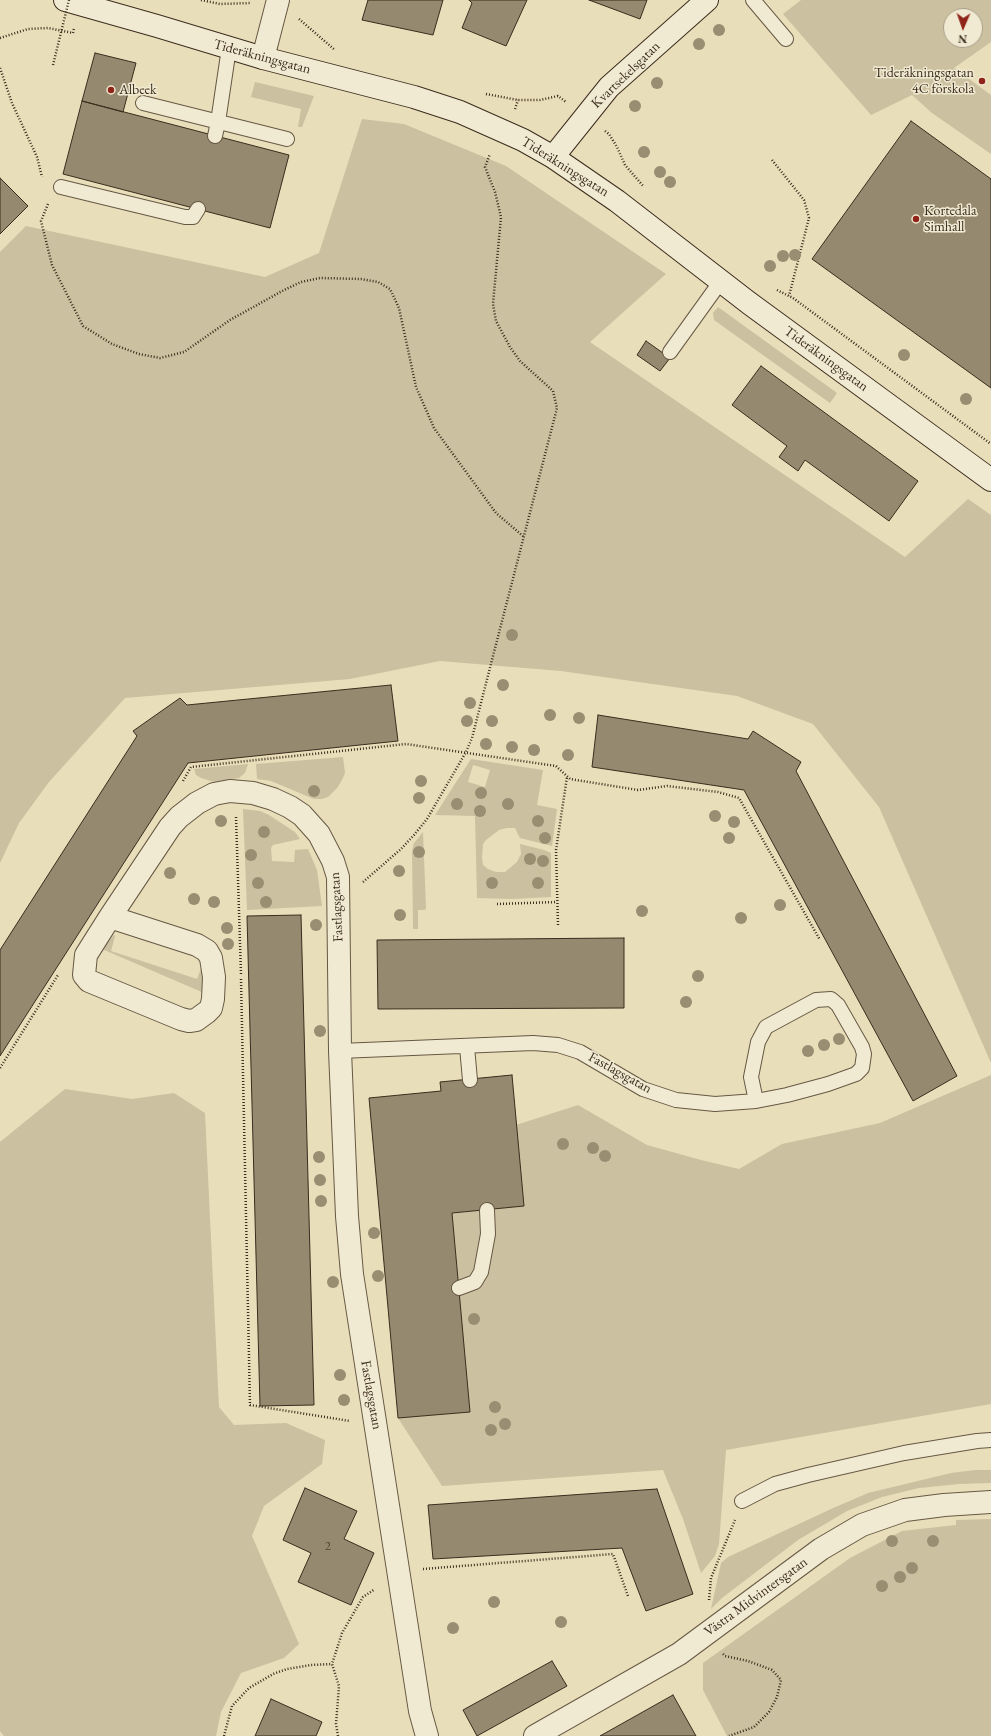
<!DOCTYPE html>
<meta charset="utf-8">
<style>
body{margin:0}
#map{position:relative;width:991px;height:1736px;overflow:hidden;background:#e9deba;font-family:"EB Garamond",serif}
canvas{display:block}
.north{position:absolute;left:943px;top:8px;width:40px;height:40px;box-sizing:border-box;background:#f1ead2;border:1px solid #a89e8a;border-radius:50%;rotate:182deg;font-size:11px;font-weight:700;line-height:16px;text-align:center;color:#3b2c1d}
.north::after{content:'';display:block;margin:auto;width:14px;height:18px;background:#8f2418;clip-path:polygon(50% 0,100% 100%,50% 72%,0 100%)}
</style>
<div id="map">
<canvas width="991" height="1736"></canvas>
<div class="north">N</div>
</div>
<script>
const context = document.querySelector('canvas').getContext('2d');
context.lineJoin = 'round';
function paint(path, color) { context.fillStyle = color; context.fill(path, 'evenodd'); }
const toPath = rows => new Path2D(rows.map(r => 'M' + r).join(''));
function trace(path, color, width, dash) { context.strokeStyle = color; context.lineWidth = width; context.lineCap = dash ? 'butt' : 'round'; context.setLineDash(dash || []); context.stroke(path); }
function write(font, color, halo, rows, align = 'center') {
  context.font = font + ' "EB Garamond",serif'; context.lineWidth = 3; context.setLineDash([]); context.textBaseline = 'middle'; context.strokeStyle = halo; context.fillStyle = color; for (const [text, x, y, turn = 0] of rows) {
    context.save(); context.translate(x, y); context.rotate((+turn || 0) * Math.PI / 180); context.textAlign = isNaN(turn) ? turn : align; if (halo) context.strokeText(text, 0, 0); context.fillText(text, 0, 0); context.restore();
  }
}
paint(toPath([
 [801,0,991,0,991,42,954,68,991,95,991,154,932,113,912,95,871,115,783,14],
 [951,16,975,16,975,40,951,40],
 [255,82,314,96,302,127,298,127,301,109,251,97],
 [362,119,404,124,506,166,666,274,590,342,905,557,968,499,991,515,991,1063,879,807,813,724,737,696,561,671,440,661,350,679,125,698,49,782,19,823,0,863,0,252,26,226,265,277,319,253],
 [718,307,837,393,830,403,714,320,713,313],
 [343,757,345,773,343,778,338,787,328,797,322,799,314,799,271,781,257,779,256,764],
 [471,759,543,770,537,805,557,809,552,846,520,838,515,828,507,828,499,830,486,840,483,844,482,858,483,865,488,869,496,872,505,872,517,862,521,854,520,844,544,850,551,853,551,897,512,899,477,898,475,816,435,815],
 [473,765,490,770,485,787,468,782],
 [248,764,245,773,239,778,214,782,201,778,196,775,194,769],
 [243,809,260,811,269,815,295,832,300,839,273,845,271,848,272,861,294,862,295,850,308,849,317,870,322,906,247,910],
 [423,832,426,908,425,910,418,910,418,929,413,929,412,851,414,843],
 [114,935,115,936,111,951,197,979,203,963,204,993,102,949],
 [991,1075,991,1404,726,1450,719,1544,715,1556,701,1573,683,1519,663,1470,442,1486,398,1418,470,1412,452,1213,524,1206,516,1125,578,1105,647,1145,701,1160,739,1169,782,1144,880,1123],
 [65,1089,132,1099,174,1093,205,1113,219,1407,234,1425,286,1423,325,1440,322,1464,264,1506,252,1536,299,1644,284,1658,241,1673,221,1712,216,1736,4,1736,0,1731,0,1142],
 [975,1470,991,1470,991,1483,959,1484,919,1488,882,1497,847,1511,798,1540,722,1598,711,1609,721,1563,728,1557,831,1509,868,1493,951,1473],
 [991,1519,991,1736,727,1736,703,1690,703,1663,850,1558,902,1531,956,1525,956,1520]
]), '#cbc09f');
const building = toPath([
 [368,0,443,0,433,35,362,20,368,0],
 [469,0,527,0,506,46,462,28,472,3,469,0],
 [589,0,647,0,640,19,589,0],
 [95,53,136,63,123,112,82,101,95,53],
 [82,101,289,155,270,228,63,174,82,101],
 [911,121,991,179,991,388,812,259,911,121],
 [0,178,28,206,0,234,0,178],
 [646,341,670,358,660,371,637,355,646,341],
 [761,366,918,481,889,521,805,460,798,471,779,457,787,446,732,405,761,366],
 [391,685,398,741,188,763,0,1056,0,950,137,736,133,731,180,698,187,705,391,685],
 [598,715,748,739,753,731,801,762,796,771,957,1076,913,1101,744,790,592,767,598,715],
 [301,915,314,1405,260,1406,247,916,301,915],
 [624,938,624,1008,378,1009,377,940,624,938],
 [512,1075,524,1206,452,1213,470,1412,398,1418,369,1098,441,1091,440,1082,512,1075],
 [305,1488,357,1511,344,1539,374,1553,351,1605,298,1582,311,1553,283,1540,305,1488],
 [657,1489,693,1594,646,1611,622,1548,433,1559,428,1505,657,1489],
 [552,1661,567,1686,477,1736,463,1710,552,1661],
 [673,1695,696,1736,600,1736,673,1695],
 [271,1699,322,1722,316,1736,255,1736,271,1699]
]);
paint(building, '#95896f');
trace(building, '#3b2c1d', 1);
const lane = toPath([
 [753,0,786,39],
 [143,103,287,139],
 [215,136,218,122,229,48],
 [61,187,185,217,193,217,198,209],
 [670,352,721,281],
 [467,1047,470,1080],
 [340,1051,533,1043,558,1045,580,1052,643,1089,676,1100,715,1104,756,1101,787,1095,828,1084,856,1074,862,1068,864,1054,862,1047,838,1005,831,999,816,1000,766,1027,758,1042,751,1077,756,1101],
 [459,1288,475,1282,481,1272,488,1234,487,1210],
 [742,1501,775,1484,808,1475,904,1453,977,1441,991,1440]
]);
const street = toPath([
 [263,58,278,0],
 [110,917,197,945,207,951,211,958,214,977,213,999,211,1008,207,1012,196,1020,189,1021,181,1019,89,981,84,975,86,955,110,917,170,827,179,817,197,803,214,794,230,791,253,793,273,799,290,807,302,815,319,834,333,861,338,877,340,1051,347,1216,352,1274,420,1711,427,1736],
 [535,1736,679,1654,821,1549,862,1525,905,1510,944,1505,991,1502]
]);
const secondary = toPath([
 [65,0,157,26,263,58,414,97,460,112,523,140,553,157,617,201,749,303,991,480],
 [553,157,609,87,707,0]
]);
trace(lane, '#665844', 16);
trace(street, '#665844', 24);
trace(secondary, '#3b2c1d', 24);
trace(toPath([
 [201,0,220,4,251,3],
 [299,19,335,50],
 [0,38,28,29,48,28,73,33,74,28],
 [0,68,12,103,37,157,42,177],
 [486,94,518,100,540,100,558,96,566,102],
 [515,109,518,100],
 [605,131,609,134,617,147,625,165,644,187],
 [772,160,804,200,809,218,789,296],
 [48,204,41,221,52,265,83,326,112,344,139,354,160,358,184,352,230,320,284,290,301,282,320,278,361,279,378,282,390,289,399,308,416,387,434,428,496,513,523,536],
 [777,290,793,298,991,444],
 [183,781,191,767,406,744,556,766,570,779,638,790,667,786,718,792,739,798,820,940],
 [236,817,241,974],
 [363,882,401,849,414,835,427,819,466,752,472,738,493,656,557,408,553,391,520,361,510,347,496,321,493,304,501,217,495,192,485,167,490,154],
 [497,904,557,902],
 [558,925,556,850,567,777],
 [241,979,250,1405,350,1421],
 [0,1068,58,975],
 [423,1569,613,1554,628,1596],
 [709,1600,711,1578,735,1520],
 [723,1654,725,1656,748,1661,772,1670,781,1680,777,1697,769,1712,754,1727,729,1736],
 [224,1736,232,1706,249,1688,273,1674,287,1669,311,1665,332,1664],
 [338,1736,336,1724,339,1686,332,1664,342,1633,363,1597,375,1589]
]), '#3b2c1d', 2.5, [1, 2]);
trace(lane, '#f1ead2', 14);
trace(street, '#f1ead2', 22);
trace(secondary, '#f1ead2', 22);
trace(toPath([
 [53,65,69,0]
]), '#3b2c1d', 2.5, [1, 2]);
context.fillStyle = '#998d72';
for (const [x, y] of [
 [719,30],
 [699,44],
 [657,83],
 [635,106],
 [644,152],
 [660,172],
 [670,182],
 [795,255],
 [783,256],
 [770,266],
 [904,355],
 [966,399],
 [512,635],
 [503,685],
 [470,703],
 [550,715],
 [579,718],
 [467,721],
 [492,721],
 [486,744],
 [512,747],
 [534,750],
 [568,755],
 [421,781],
 [314,791],
 [481,793],
 [419,798],
 [457,804],
 [508,804],
 [480,811],
 [715,816],
 [221,821],
 [538,821],
 [734,822],
 [264,832],
 [545,838],
 [729,838],
 [419,852],
 [251,855],
 [530,859],
 [543,861],
 [399,871],
 [170,873],
 [258,883],
 [492,883],
 [538,883],
 [194,899],
 [214,902],
 [266,902],
 [780,905],
 [642,911],
 [400,915],
 [741,918],
 [316,925],
 [227,928],
 [228,944],
 [698,976],
 [686,1002],
 [320,1031],
 [839,1039],
 [824,1045],
 [808,1051],
 [563,1144],
 [593,1148],
 [605,1156],
 [319,1157],
 [320,1180],
 [321,1201],
 [374,1233],
 [378,1276],
 [333,1282],
 [474,1319],
 [340,1375],
 [344,1400],
 [495,1407],
 [505,1424],
 [491,1430],
 [892,1541],
 [933,1541],
 [912,1568],
 [900,1577],
 [882,1586],
 [494,1602],
 [561,1622],
 [453,1628]
]) { context.beginPath(); context.arc(x, y, 6, 0, 2 * Math.PI); context.fill(); }
for (const [x, y, r, color] of [
 [982,81,4,"#8f2418"],
 [111,90,4,"#8f2418"],
 [916,219,4,"#8f2418"]
]) { const dot = new Path2D(); dot.arc(x, y, r, 0, 2 * Math.PI); context.fillStyle = color; context.fill(dot); trace(dot, '#f1ead2', 1.5); }
write('12px', '#524332', null, [
 ["2",328,1547]
]);
write('14px', '#3b2c1d', '#f1ead2', [
 ["Tideräkningsgatan",262,57,15],
 ["Kvartsekelsgatan",626,75,-44],
 ["Tideräkningsgatan",565,167,32],
 ["Tideräkningsgatan",826,359,36],
 ["Fastlagsgatan",337,907,-93],
 ["Fastlagsgatan",620,1073,29],
 ["Fastlagsgatan",371,1395,80],
 ["Västra Midvintersgatan",756,1597,-36]
]);
write('14px', '#3b2c1d', '#f1ead2', [
 ["Tideräkningsgatan",974,73,"right"],
 ["4C förskola",974,89,"right"],
 ["Albeek",119,90],
 ["Kortedala",924,211],
 ["Simhall",924,227]
], 'left');
</script>
